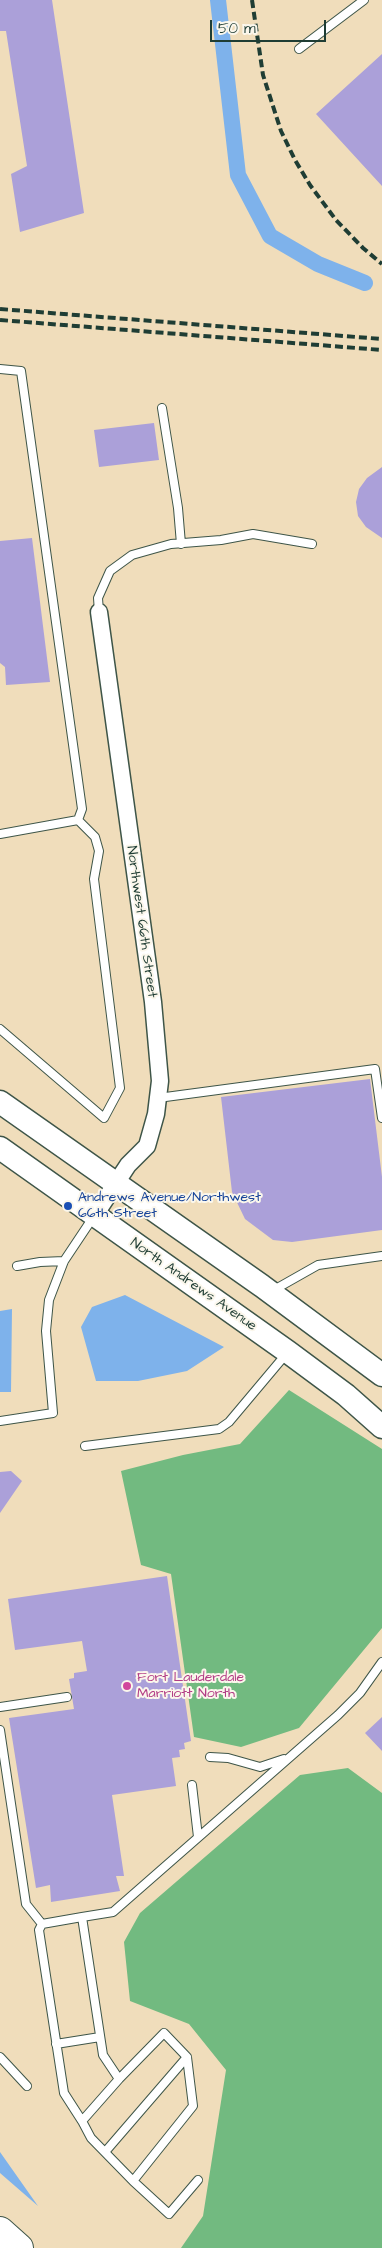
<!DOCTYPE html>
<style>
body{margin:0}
#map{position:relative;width:382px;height:2248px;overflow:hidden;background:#f0ddbb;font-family:"Architects Daughter",sans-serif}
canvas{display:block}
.scale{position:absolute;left:210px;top:20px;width:116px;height:22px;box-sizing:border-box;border:2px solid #1f3d34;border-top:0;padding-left:6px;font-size:15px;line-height:18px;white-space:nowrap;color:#1f3d34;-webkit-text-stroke:4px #fbf7ec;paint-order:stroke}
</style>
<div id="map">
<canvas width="382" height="2248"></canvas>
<div class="scale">50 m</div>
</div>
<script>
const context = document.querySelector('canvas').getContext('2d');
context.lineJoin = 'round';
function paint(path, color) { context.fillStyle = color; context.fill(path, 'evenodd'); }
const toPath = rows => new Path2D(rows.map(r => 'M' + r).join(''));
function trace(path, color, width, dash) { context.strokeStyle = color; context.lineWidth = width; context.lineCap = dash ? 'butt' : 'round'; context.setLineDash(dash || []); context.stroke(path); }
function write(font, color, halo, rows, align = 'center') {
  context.font = font + ' "Architects Daughter",sans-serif'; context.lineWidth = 4; context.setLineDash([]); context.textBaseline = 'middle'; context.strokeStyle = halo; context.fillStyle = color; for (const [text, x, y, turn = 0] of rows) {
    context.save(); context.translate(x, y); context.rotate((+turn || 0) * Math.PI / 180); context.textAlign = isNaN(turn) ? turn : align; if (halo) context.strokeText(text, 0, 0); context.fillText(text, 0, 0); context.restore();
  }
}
paint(toPath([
 [289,1390,382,1449,382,1628,299,1728,241,1747,194,1737,171,1574,141,1565,121,1471,183,1455,240,1444],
 [348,1768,382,1793,382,2248,181,2248,203,2216,226,2070,189,2024,130,2001,124,1942,140,1913,300,1775]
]), '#72ba80');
paint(toPath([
 [125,1295,224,1347,187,1371,138,1381,96,1381,81,1327,92,1307],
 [12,1309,11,1392,0,1392,0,1311],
 [0,2152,38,2206,0,2173]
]), '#7eb2eb');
trace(toPath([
 [218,0,238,175,270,236,318,264,365,283]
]), '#7eb2eb', 16);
paint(toPath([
 [0,0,52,0,84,213,20,232,11,174,27,166,6,31,0,31],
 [382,54,382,186,316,114],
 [154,423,159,460,99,467,94,430],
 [382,467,382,538,366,527,358,516,356,502,359,489,367,478],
 [32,538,50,682,6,685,5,667,0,663,0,541],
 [370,1079,382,1177,382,1230,292,1242,273,1240,245,1219,232,1192,221,1097],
 [11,1471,22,1481,0,1513,0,1472],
 [167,1576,191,1741,184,1743,185,1749,179,1750,180,1757,172,1758,176,1786,112,1795,124,1876,116,1876,120,1891,51,1902,50,1885,36,1888,9,1718,74,1709,69,1679,74,1678,74,1673,87,1671,82,1641,15,1650,8,1599],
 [382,1717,382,1751,365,1733]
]), '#aba0d9');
const service = toPath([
 [299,49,364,0],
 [0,369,21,371,82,809,78,820,0,834],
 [162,408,178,508,181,544],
 [99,612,98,598,110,571,132,555,171,544,221,540,253,534,312,544],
 [0,1029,104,1118,120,1088,94,879,99,851,95,837,78,820],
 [158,1098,375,1069,382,1118],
 [17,1266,40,1262,64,1261],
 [272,1291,318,1265,382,1256],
 [0,1421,53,1413,46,1331,49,1300,64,1261,94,1216],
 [85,1446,219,1429,229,1422,287,1353],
 [0,1707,67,1697],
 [0,1730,26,1904,42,1924],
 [210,1757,228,1758,260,1767,284,1759],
 [192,1785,198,1837],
 [82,1917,103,2055,119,2079,82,2121,64,2093,39,1930,42,1924,82,1917,113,1912,338,1715,360,1693,382,1662],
 [56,2044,100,2037],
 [0,2057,27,2086],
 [82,2121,91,2138,133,2181,193,2106,187,2057,164,2033,119,2079],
 [105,2152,187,2057],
 [133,2181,169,2214,198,2180]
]);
const minor = toPath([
 [95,1215,128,1165,147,1146,156,1114,160,1081,153,1002,99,612]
]);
const secondary = toPath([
 [0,1102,262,1286,382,1375],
 [0,1148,288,1352,346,1395,382,1427]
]);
const motorway = toPath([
 [0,2231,19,2248]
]);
trace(service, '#3e5548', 10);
trace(minor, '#3e5548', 19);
trace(secondary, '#3e5548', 25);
trace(motorway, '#3e5548', 30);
trace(service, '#fff', 8);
trace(minor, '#fff', 16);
trace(secondary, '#fff', 22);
trace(motorway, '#fff', 28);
trace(toPath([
 [252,0,263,75,281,131,295,160,310,185,336,220,363,248,382,264],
 [0,309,382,339],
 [0,320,382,350]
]), '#1f3d34', 4, [8, 4]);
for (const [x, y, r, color] of [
 [68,1206,5,"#1a4fb4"],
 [127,1686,5,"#d1479c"]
]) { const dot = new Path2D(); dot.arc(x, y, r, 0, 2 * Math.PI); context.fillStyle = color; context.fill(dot); trace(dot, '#fbf7ec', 2); }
write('14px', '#1f3d34', '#fbf7ec', [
 ["Northwest 66th Street",141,922,82],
 ["North Andrews Avenue",193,1285,35]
]);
write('14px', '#164399', '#fbf7ec', [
 ["Andrews Avenue/Northwest",78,1198],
 ["66th Street",78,1214]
], 'left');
write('14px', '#b23c85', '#fbf7ec', [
 ["Fort Lauderdale",137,1678],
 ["Marriott North",137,1694]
], 'left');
</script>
